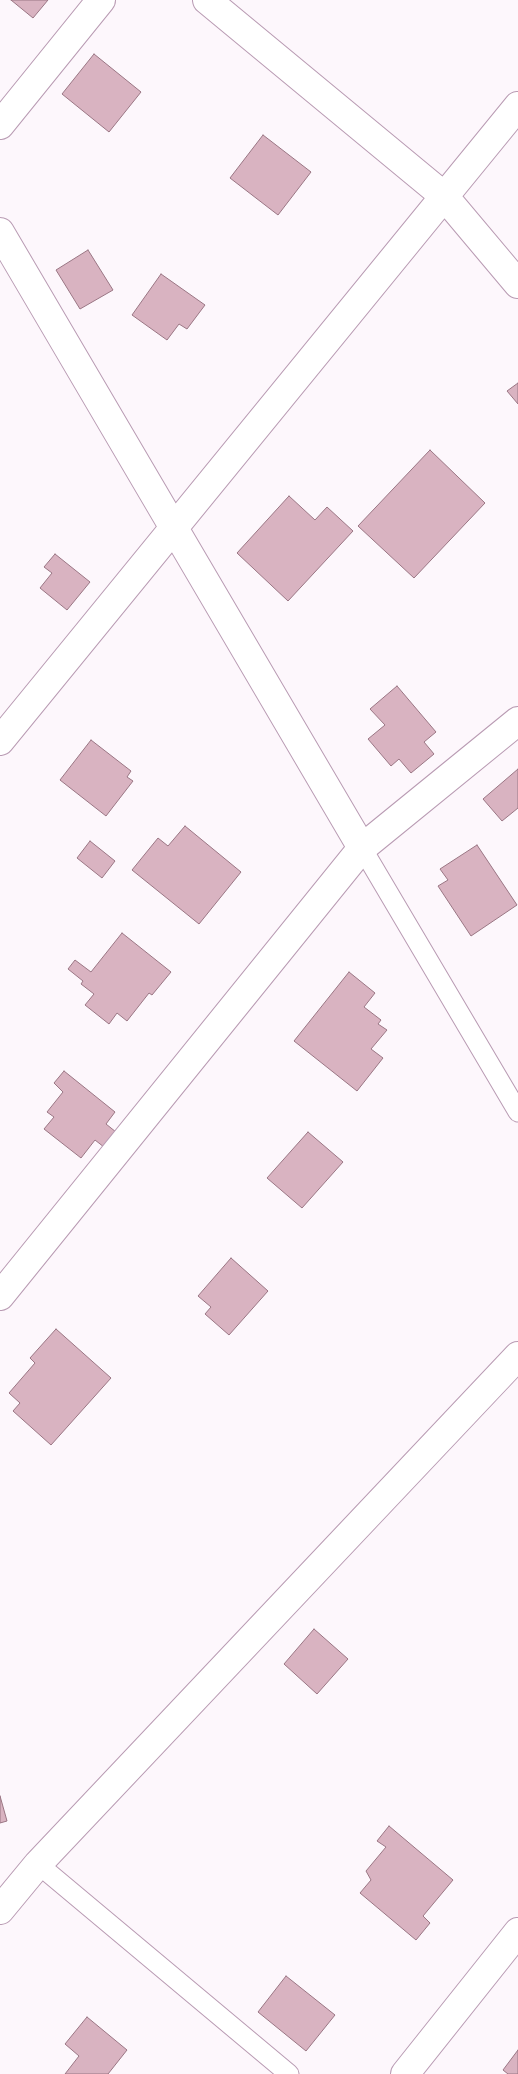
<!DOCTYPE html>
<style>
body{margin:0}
canvas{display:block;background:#fdf7fc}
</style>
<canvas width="518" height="2074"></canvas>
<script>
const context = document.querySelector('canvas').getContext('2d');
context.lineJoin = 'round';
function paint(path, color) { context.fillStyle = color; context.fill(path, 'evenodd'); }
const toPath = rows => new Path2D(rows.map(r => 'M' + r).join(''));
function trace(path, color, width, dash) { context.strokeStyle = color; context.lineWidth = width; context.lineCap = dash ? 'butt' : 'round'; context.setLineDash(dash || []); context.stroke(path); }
const building = toPath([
 [11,0,48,0,33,18,11,0],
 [94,54,141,92,109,132,62,94,94,54],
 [263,135,311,172,278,215,230,178,263,135],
 [88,250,113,290,80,309,56,270,88,250],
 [161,274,205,305,187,329,179,324,167,340,132,315,161,274],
 [518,383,518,404,507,391,518,383],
 [430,450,485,503,414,578,358,526,430,450],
 [289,496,315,520,327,507,353,531,288,601,237,553,289,496],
 [55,554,90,582,67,610,40,588,52,573,44,567,55,554],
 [397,686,436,732,424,742,434,754,411,773,399,759,391,766,368,739,385,725,370,709,397,686],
 [91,740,131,771,127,777,133,781,106,816,60,780,91,740],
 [518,769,518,808,502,821,483,799,518,769],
 [185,826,241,872,199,924,132,870,158,838,168,846,185,826],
 [90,841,115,861,102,878,77,858,90,841],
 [477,845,517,905,471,936,438,886,448,880,440,869,477,845],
 [122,933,171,972,152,995,149,993,127,1021,117,1013,109,1024,85,1005,94,994,81,984,83,981,68,969,75,960,91,972,122,933],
 [349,972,375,993,364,1007,381,1020,378,1024,387,1030,371,1049,383,1058,357,1091,294,1041,349,972],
 [64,1071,115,1112,106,1124,121,1136,109,1151,95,1140,81,1158,44,1129,54,1117,47,1112,63,1092,54,1083,64,1071],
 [308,1132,343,1162,302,1208,267,1178,308,1132],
 [231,1258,268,1291,229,1335,205,1314,211,1307,198,1296,231,1258],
 [56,1329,111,1378,51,1445,13,1411,20,1403,9,1393,35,1363,30,1358,56,1329],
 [314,1629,348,1659,317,1694,284,1664,314,1629],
 [0,1796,7,1821,0,1823,0,1796],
 [389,1826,453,1880,423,1916,430,1923,416,1940,360,1893,371,1880,366,1871,386,1847,377,1841,389,1826],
 [286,1976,335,2015,306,2051,258,2012,286,1976],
 [87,2017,127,2050,108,2074,65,2074,79,2056,65,2044,87,2017],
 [518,2050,518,2074,508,2074,503,2070,518,2050]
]);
paint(building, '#d9b3c1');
trace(building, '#9a7684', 1);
const lane = toPath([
 [362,848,518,1112],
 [38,1864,289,2074]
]);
const street = toPath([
 [207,0,444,196,518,284],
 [0,125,101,0],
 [0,232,362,848],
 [0,741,518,106],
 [0,1296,362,848,518,721],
 [0,1910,38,1864,518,1356],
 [405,2074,518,1932]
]);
trace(lane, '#b99bb3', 21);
trace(street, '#b99bb3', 30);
trace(lane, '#fff', 19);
trace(street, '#fff', 28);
</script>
